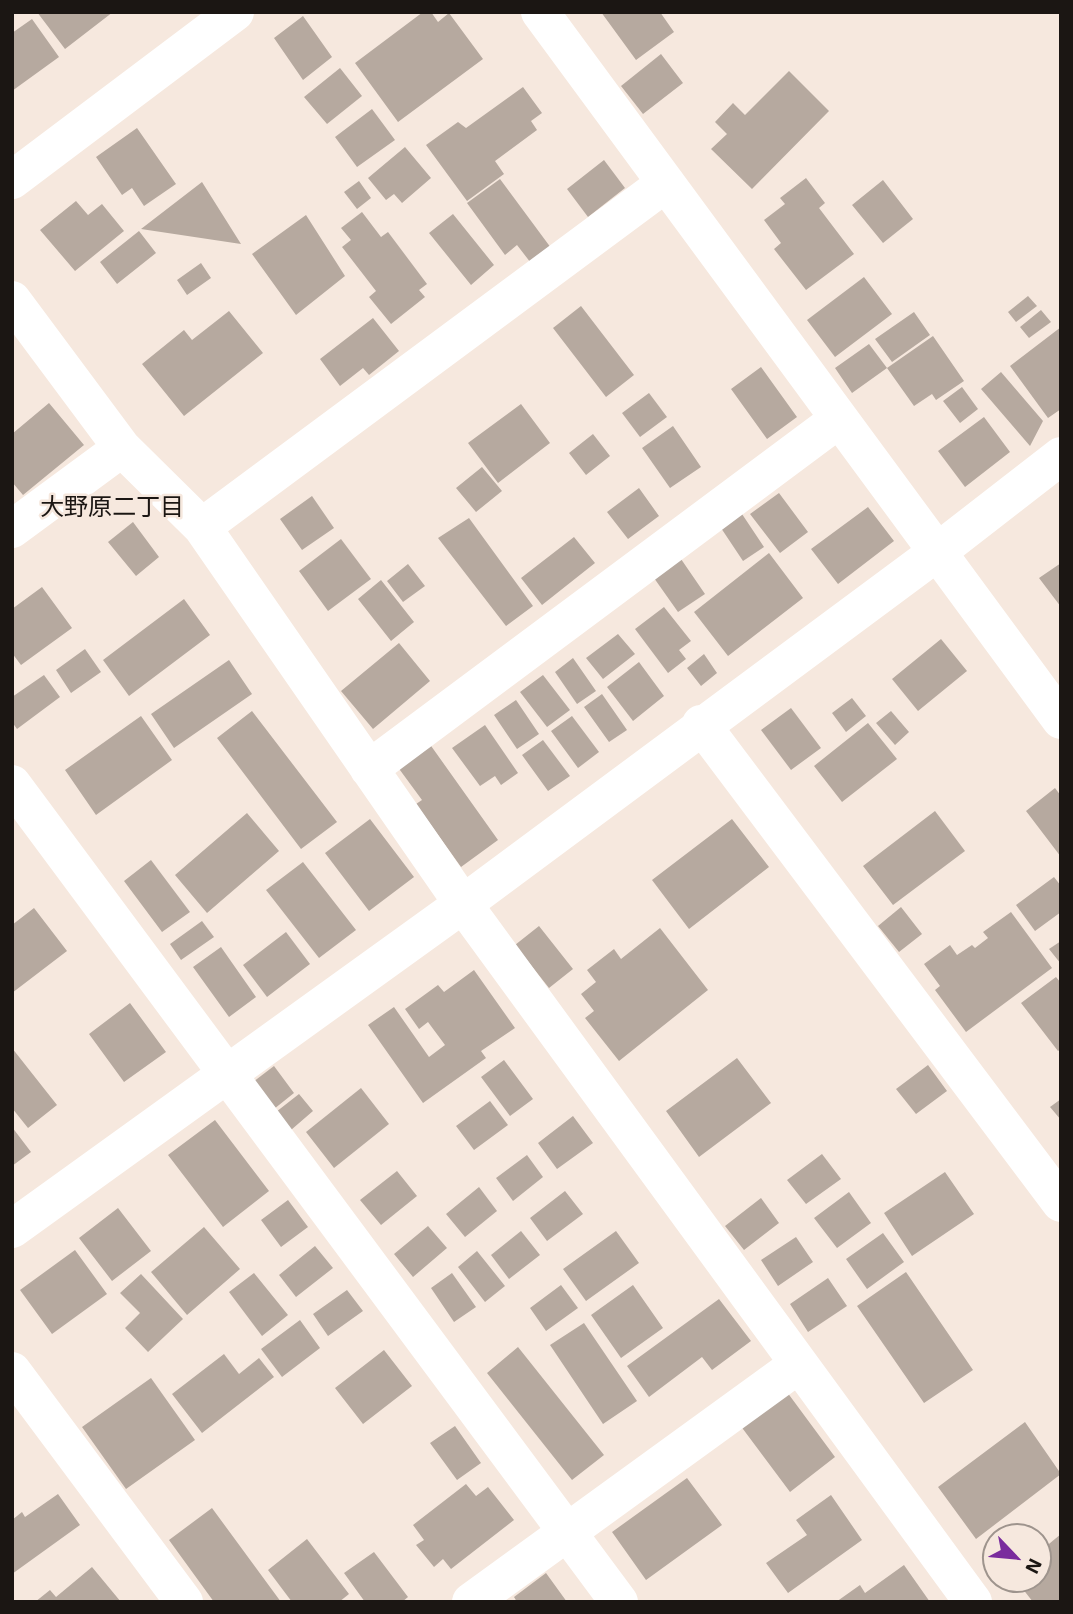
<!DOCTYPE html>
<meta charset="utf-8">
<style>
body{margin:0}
#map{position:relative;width:1073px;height:1614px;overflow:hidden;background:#f6e8de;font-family:"Exo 2",sans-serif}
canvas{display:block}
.frame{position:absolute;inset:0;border:14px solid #1b1613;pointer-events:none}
.north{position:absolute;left:982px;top:1523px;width:70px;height:70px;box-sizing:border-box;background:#f6e8de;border:2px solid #9e948d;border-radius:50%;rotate:116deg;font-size:19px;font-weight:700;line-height:28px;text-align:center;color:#1b1613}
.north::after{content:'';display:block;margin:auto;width:24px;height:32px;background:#7a2c9d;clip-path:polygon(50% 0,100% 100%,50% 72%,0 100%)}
</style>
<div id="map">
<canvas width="1073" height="1614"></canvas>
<div class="frame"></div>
<div class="north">N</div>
</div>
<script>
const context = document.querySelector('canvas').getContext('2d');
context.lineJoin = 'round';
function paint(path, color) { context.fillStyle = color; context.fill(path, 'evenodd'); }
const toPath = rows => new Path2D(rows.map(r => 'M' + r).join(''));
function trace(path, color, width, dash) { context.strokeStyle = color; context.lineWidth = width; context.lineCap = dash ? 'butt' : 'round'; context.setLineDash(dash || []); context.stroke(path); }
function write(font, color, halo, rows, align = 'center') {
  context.font = font + ' "Exo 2","Noto Sans JP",sans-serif'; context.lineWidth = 5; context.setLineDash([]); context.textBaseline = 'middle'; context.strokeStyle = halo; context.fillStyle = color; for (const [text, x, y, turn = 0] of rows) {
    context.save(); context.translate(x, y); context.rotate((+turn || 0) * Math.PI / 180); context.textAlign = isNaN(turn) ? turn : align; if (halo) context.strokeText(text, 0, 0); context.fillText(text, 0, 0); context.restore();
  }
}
paint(toPath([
 [37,12,113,12,65,49],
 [423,12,431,12,438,22,449,13,483,59,398,122,355,63],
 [601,12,660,12,674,32,636,60],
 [303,16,332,57,303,80,274,38],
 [32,19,59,57,12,91,12,33],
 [661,54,683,83,643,114,621,86],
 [340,68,362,96,327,124,304,97],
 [789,71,829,111,752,189,711,149,727,134,715,122,733,103,745,115],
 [523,87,542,113,531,121,537,130,495,161,504,174,467,201,426,145,458,122,466,128],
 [372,109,395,140,357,167,335,137],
 [137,128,176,184,144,206,132,188,122,195,96,157],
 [405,147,431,178,402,203,394,194,386,200,368,178],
 [604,160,625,188,588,217,567,189],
 [806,178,825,203,819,208,854,254,806,290,774,249,781,243,764,220,785,204,780,198],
 [500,179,554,252,534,267,517,245,505,255,467,203],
 [883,180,913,219,883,243,852,205],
 [359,181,371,198,357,209,344,192],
 [202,182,241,244,141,229],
 [76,201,88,215,102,204,124,231,75,271,40,230],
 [362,212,381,237,388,232,427,284,419,290,425,297,391,324,369,297,376,291,342,247,351,240,341,228],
 [453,214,494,265,471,285,429,233],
 [306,215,345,276,296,315,252,254],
 [139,231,156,253,117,284,100,262],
 [201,263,211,278,187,295,177,280],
 [864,277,892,314,835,357,807,320],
 [1028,296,1037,306,1016,322,1008,312],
 [581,306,634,375,606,397,553,328],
 [1041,310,1051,322,1029,338,1020,327],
 [229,311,263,353,184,416,142,364,184,330,192,340],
 [914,312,930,335,892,362,875,339],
 [373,318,399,351,369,375,363,368,340,386,320,359],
 [1061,327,1061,409,1048,418,1010,366],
 [933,336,964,381,936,400,932,394,914,406,887,368],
 [869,344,887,368,852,393,835,368],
 [761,367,797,417,767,439,731,389],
 [1001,372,1043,421,1030,446,981,389],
 [962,387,978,409,960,423,943,401],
 [649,393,667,417,640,437,622,413],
 [49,403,84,445,23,495,12,482,12,434],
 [521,404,550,443,498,483,468,443],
 [984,417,1010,452,965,487,938,451],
 [673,426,701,467,670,488,642,448],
 [593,434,610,456,586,475,569,453],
 [482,467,502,491,476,512,456,488],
 [639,488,659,516,628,539,607,512],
 [779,493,808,532,780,553,750,514],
 [312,496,334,528,302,550,280,519],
 [868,507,894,541,838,584,811,549],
 [742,514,764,547,743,561,721,528],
 [469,518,533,606,506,626,438,538],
 [133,522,159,557,136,576,108,542],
 [574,537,595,563,542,605,521,578],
 [341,539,371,579,328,611,299,571],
 [769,553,803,598,728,656,694,612],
 [681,559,705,594,678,612,654,578],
 [1061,563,1061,607,1039,578],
 [408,564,425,586,403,602,387,581],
 [381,580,414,622,391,641,358,599],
 [42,587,72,628,21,665,12,653,12,609],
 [184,599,210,635,129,696,103,660],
 [664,607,691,641,679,650,686,659,668,673,635,629],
 [618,634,635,654,603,679,586,658],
 [941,639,967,671,918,711,892,679],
 [399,643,430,681,373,729,341,691],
 [85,649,101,672,71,693,56,670],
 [704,654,717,673,701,686,687,668],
 [573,658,596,691,577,704,555,672],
 [229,660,252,694,174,748,151,714],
 [639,662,664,696,633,721,607,687],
 [44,675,60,697,17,729,12,722,12,697],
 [543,675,570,710,547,727,520,692],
 [602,694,627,730,609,742,584,707],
 [852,698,866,716,846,732,832,713],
 [516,700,539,734,517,749,494,715],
 [791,708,821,748,791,770,761,730],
 [252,711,337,822,301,849,217,738],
 [891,711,909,732,895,745,876,723],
 [141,716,172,760,96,815,65,770],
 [572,716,599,752,578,768,551,731],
 [868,723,897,759,842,802,814,766],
 [485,725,518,773,501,785,495,776,480,786,452,748],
 [543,740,570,776,548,791,522,755],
 [429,743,498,840,461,867,416,804,422,800,397,766],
 [1055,788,1061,796,1061,857,1026,811],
 [935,811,965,851,893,905,863,866],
 [247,813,279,851,207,913,175,875],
 [370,819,414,877,369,911,325,853],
 [732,819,769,867,689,929,652,880],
 [151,860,190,912,162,932,124,881],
 [303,862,356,930,319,958,266,890],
 [1054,877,1061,886,1061,912,1035,931,1016,905],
 [901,907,922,934,899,952,878,926],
 [34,908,67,951,12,993,12,925],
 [1011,912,1052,968,966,1032,935,990,940,986,924,964,950,945,957,955,972,945,975,948,988,938,983,932],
 [202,921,214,937,181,960,170,944],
 [539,926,573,969,549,988,515,945],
 [660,928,708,990,619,1061,585,1018,594,1011,581,994,596,982,587,970,614,949,621,959],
 [286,932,310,964,267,997,243,965],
 [1061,941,1061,964,1049,949],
 [221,947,256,997,229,1017,193,967],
 [474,970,515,1028,481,1051,486,1058,423,1103,368,1025,394,1007,429,1057,445,1045,428,1022,419,1029,405,1009,438,985,444,992],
 [1056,977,1061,983,1061,1049,1058,1051,1021,1003],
 [130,1003,166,1052,124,1082,89,1034],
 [12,1048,57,1105,28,1128,12,1108],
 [737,1058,771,1103,699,1157,666,1111],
 [504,1060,533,1099,510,1116,481,1077],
 [928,1065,947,1091,916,1114,896,1089],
 [274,1066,294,1093,274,1109,253,1082],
 [361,1088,389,1124,334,1168,306,1132],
 [299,1094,313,1111,291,1130,276,1112],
 [1061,1099,1061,1120,1050,1107],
 [490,1101,508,1125,474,1150,456,1126],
 [573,1116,593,1143,557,1169,538,1143],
 [215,1120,269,1191,223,1227,168,1155],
 [12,1127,31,1152,12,1166],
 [822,1154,841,1179,806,1204,787,1180],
 [527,1155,543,1177,513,1201,496,1178],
 [397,1171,417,1196,381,1225,360,1200],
 [945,1172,974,1214,912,1256,884,1213],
 [479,1187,497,1211,465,1237,446,1214],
 [565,1191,583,1214,547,1241,530,1218],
 [849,1192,871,1223,837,1248,814,1218],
 [761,1198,779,1223,744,1250,725,1226],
 [288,1200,308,1227,281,1247,261,1220],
 [118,1208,151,1251,112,1281,79,1238],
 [428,1226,447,1248,413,1277,394,1254],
 [204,1227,240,1269,187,1315,151,1272],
 [521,1231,540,1255,509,1279,491,1255],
 [616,1231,639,1263,586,1301,563,1269],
 [883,1233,904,1262,867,1289,846,1259],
 [796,1237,813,1262,778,1286,761,1260],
 [315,1246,333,1268,296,1297,279,1275],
 [75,1250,107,1294,52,1334,20,1290],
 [477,1251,505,1286,485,1302,458,1267],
 [906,1272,973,1370,924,1403,857,1306],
 [254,1273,288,1315,262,1336,229,1292],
 [452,1273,476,1307,454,1322,431,1288],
 [141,1274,183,1319,148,1352,125,1328,140,1313,120,1293],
 [828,1278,847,1306,808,1332,790,1304],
 [561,1285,578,1308,546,1331,530,1308],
 [633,1285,663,1328,621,1358,591,1315],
 [347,1290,363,1311,328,1336,313,1314],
 [719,1299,751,1341,712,1370,702,1357,649,1397,627,1366],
 [300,1320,320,1348,282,1377,261,1349],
 [584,1323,637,1401,603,1424,550,1345],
 [518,1347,604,1455,572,1480,487,1373],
 [384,1350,412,1386,363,1424,335,1388],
 [224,1354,239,1374,259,1358,274,1377,202,1433,172,1394],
 [151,1378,195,1440,126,1489,82,1427],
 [787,1392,835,1457,790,1492,740,1425],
 [1025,1422,1061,1474,976,1539,938,1487],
 [455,1426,481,1463,457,1480,430,1443],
 [687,1478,722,1525,646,1580,612,1532],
 [466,1484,476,1496,488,1487,514,1520,451,1569,443,1559,434,1567,416,1545,424,1540,413,1525],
 [58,1494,80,1525,12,1574,12,1520,22,1512,25,1517],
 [831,1495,862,1540,788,1593,766,1563,807,1535,796,1520],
 [212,1508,281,1602,214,1602,169,1540],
 [1061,1534,1061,1602,1033,1602,1015,1579,1038,1579,1038,1553],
 [307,1539,349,1594,339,1602,292,1602,268,1570],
 [374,1552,408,1597,402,1602,365,1602,344,1573],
 [904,1565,930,1602,836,1602,860,1585,865,1593],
 [92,1567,121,1602,35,1602,50,1590,56,1597],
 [546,1573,567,1602,517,1602,514,1597]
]), '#b6a99f');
trace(toPath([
 [540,12,1061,720],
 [12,180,235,12],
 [12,300,122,448,202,527,463,904,973,1602],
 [202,527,666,183],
 [12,529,122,448],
 [701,724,1061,1203],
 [369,769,839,419],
 [12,784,619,1602],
 [12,1371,184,1602],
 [471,1602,799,1364]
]), '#fff', 38);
trace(toPath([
 [12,1229,463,904,936,553,1061,456]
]), '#fff', 38);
write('24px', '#1b1613', '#f6e8de', [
 ["大野原二丁目",112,507]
]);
</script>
